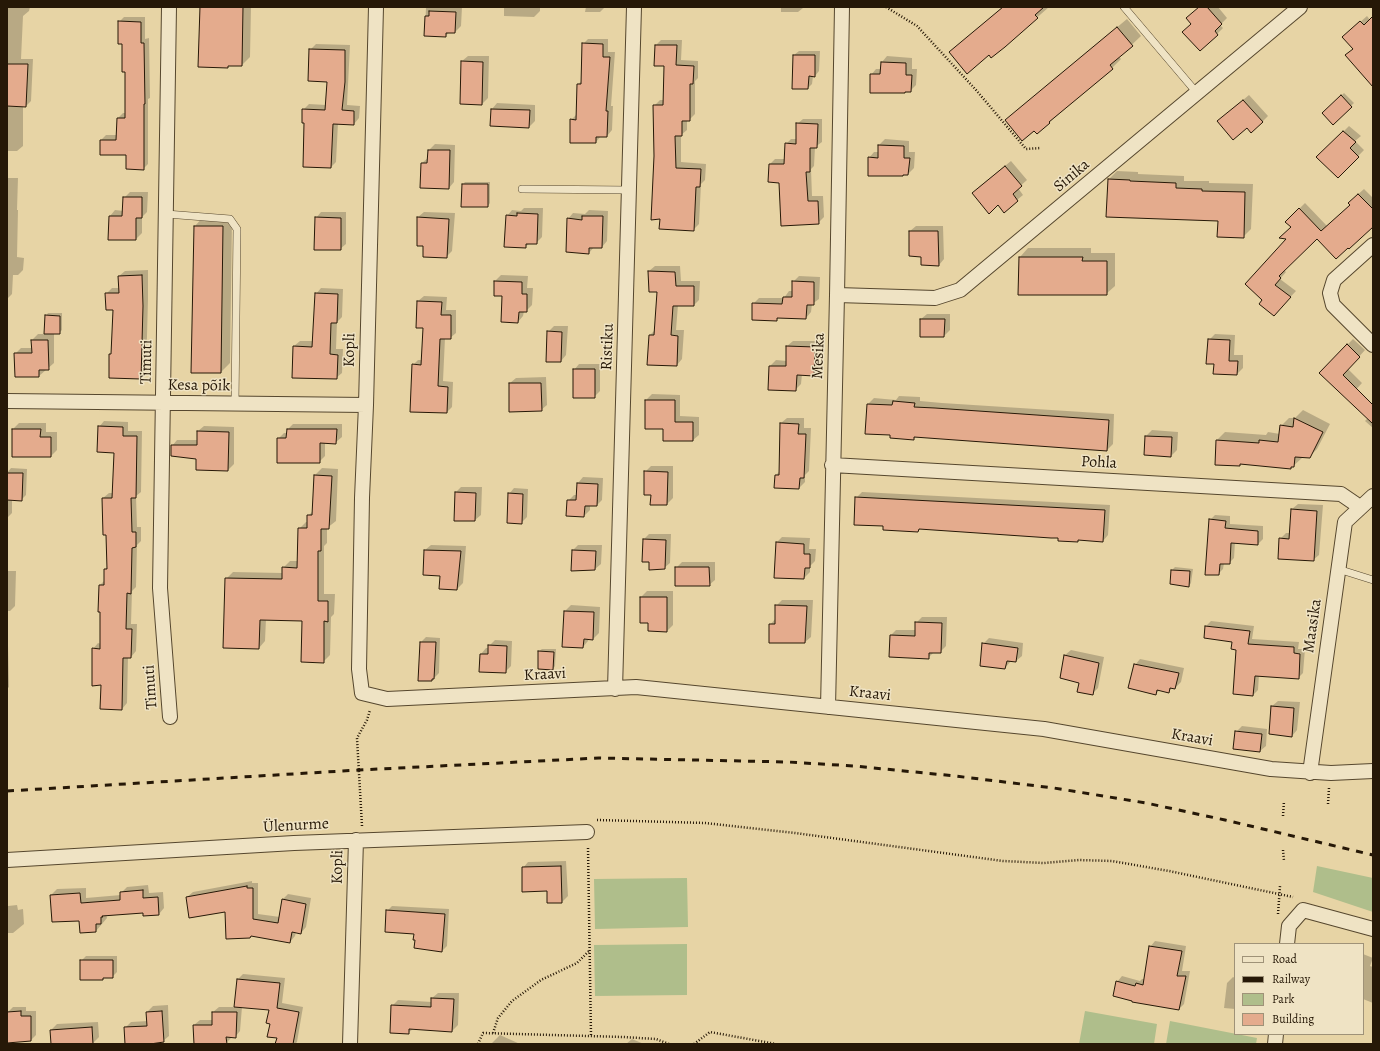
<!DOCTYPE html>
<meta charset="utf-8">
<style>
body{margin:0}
#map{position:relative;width:1380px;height:1051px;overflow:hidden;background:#e7d4a5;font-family:Alegreya,serif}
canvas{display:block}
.frame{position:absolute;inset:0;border:8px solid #261807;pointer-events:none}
.legend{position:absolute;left:1234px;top:943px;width:130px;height:92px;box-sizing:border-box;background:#efe3c4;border:1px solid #9f9278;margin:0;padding:5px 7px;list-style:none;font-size:12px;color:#261807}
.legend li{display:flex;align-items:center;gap:8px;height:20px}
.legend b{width:20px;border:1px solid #9f9278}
</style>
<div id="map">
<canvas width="1380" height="1051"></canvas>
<div class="frame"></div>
<ul class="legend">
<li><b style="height:5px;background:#efe3c4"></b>Road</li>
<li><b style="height:5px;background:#261807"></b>Railway</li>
<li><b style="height:11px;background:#afbe8b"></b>Park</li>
<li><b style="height:11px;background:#e4ab8d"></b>Building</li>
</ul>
</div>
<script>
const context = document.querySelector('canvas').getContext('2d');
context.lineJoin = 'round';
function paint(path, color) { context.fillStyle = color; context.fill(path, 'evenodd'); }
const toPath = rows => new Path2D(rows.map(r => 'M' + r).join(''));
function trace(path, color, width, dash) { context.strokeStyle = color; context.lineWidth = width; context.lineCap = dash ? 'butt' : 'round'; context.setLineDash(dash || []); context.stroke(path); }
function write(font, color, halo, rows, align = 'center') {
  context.font = font + ' Alegreya,serif'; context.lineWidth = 3; context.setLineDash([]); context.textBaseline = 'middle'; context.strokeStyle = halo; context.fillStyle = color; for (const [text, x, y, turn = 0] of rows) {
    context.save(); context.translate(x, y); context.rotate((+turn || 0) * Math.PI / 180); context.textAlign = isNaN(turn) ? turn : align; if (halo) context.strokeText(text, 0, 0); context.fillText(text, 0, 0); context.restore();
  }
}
paint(toPath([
 [1317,866,1373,878,1373,912,1313,892],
 [687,878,688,927,595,929,594,879],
 [687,944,687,995,595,996,594,945],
 [1085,1011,1157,1024,1154,1044,1079,1044],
 [1170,1021,1257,1038,1256,1044,1166,1044]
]), '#afbe8b');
paint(toPath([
 [7,7,30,7,29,11,23,16,21,59,33,59,31,101,26,106,23,106,23,146,17,151,7,151],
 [201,7,251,7,250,57,242,65,229,65,227,67],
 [426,7,462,7,461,26,455,32,449,32,446,36,425,35],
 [504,7,540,7,540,11,534,17,504,16],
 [586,7,605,7,600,12,585,12],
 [781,7,811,7,810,8,803,8,798,12,781,12],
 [1003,7,1049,7,992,57,990,54,950,52],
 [1199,7,1218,7,1227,18,1220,25,1223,28,1217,34,1192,24],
 [1367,16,1370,20,1373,17,1373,85,1346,55,1354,48,1349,32],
 [124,17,145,17,145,39,149,38,150,98,148,99,148,164,143,169,127,154,101,140,106,135,117,135,118,118,123,113,126,113,126,71,119,22],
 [1127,19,1141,36,1119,57,1121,59,1112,68,1037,133,1015,112],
 [588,39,608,39,608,52,615,52,611,106,613,106,612,130,607,136,601,136,596,142,571,142,571,120,576,115,578,84,582,81,583,44],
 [661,40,682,40,681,60,698,61,698,78,695,81,695,114,689,120,687,120,687,130,681,135,681,162,706,164,705,180,701,184,699,224,693,230,661,218,655,156,654,106,660,100,664,100,665,65,656,45],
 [316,44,350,45,347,105,360,106,359,118,354,124,338,123,336,162,331,167,305,122,303,110,309,104,326,105,328,81,310,50],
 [799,51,820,51,819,71,815,76,813,76,812,84,808,88,794,55],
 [468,56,489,56,488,98,482,104,462,61],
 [887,56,912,58,912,69,917,69,916,85,910,91,906,91,905,92,871,75,876,69,881,69,882,62],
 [1344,93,1354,103,1333,123,1324,113],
 [1249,95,1268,116,1262,122,1247,127,1224,116],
 [497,103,535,105,535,121,529,127,492,109],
 [803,119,822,119,822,142,815,147,814,166,811,169,812,196,823,196,824,217,818,223,780,182,770,164,775,159,786,159,786,144,791,139,797,139,797,124],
 [1349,126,1361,136,1355,141,1364,150,1338,177,1318,157],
 [885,139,909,141,909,152,915,152,914,168,908,174,869,158,874,152,879,152,879,145],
 [435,144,455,145,454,182,449,188,422,163,429,157,429,150],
 [1011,161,1027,180,1018,188,1023,195,1017,200,999,203,979,187],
 [1117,171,1138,172,1138,174,1184,176,1184,181,1209,181,1209,183,1253,184,1251,229,1243,237,1219,220,1109,179],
 [7,178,18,178,17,210,18,210,17,257,24,258,23,270,18,275,13,275,12,294,7,299],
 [465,182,490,182,490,203,488,206,463,184],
 [1364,189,1373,198,1373,225,1317,237,1284,270,1286,272,1280,279,1296,291,1279,309,1264,300,1292,227,1286,222,1305,203,1327,226,1351,204,1355,197],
 [130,192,148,192,147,212,142,217,142,233,136,239,110,216,115,210,124,211,124,198],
 [524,208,543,208,542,237,536,243,530,243,525,247,507,216,512,210,521,211],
 [589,210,608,211,607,241,602,247,594,247,589,253,568,219,573,213,585,214],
 [321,212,346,212,346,244,340,249,316,218],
 [424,212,455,213,452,251,446,257,424,245,418,217],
 [203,217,232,218,230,363,221,372,192,372,195,226],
 [916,226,943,226,944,259,939,265,910,231],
 [1028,248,1091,248,1091,253,1115,253,1115,286,1106,294,1020,257],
 [655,266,680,266,681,281,700,281,699,300,694,305,678,305,676,330,684,330,682,359,677,365,650,335,655,330,659,291,649,271],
 [148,270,148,300,146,372,141,378,112,353,114,309,106,294,112,288,120,288,119,276,125,271],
 [501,275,528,276,527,288,533,288,532,305,526,311,524,311,523,316,518,322,495,281],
 [799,276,820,277,819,299,812,304,811,312,806,318,779,317,777,320,753,304,759,298,784,298,789,291,793,291,793,282],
 [321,288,343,289,342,317,337,322,336,349,343,349,342,373,336,378,294,346,300,341,313,341,316,294],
 [424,296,447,297,446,310,456,310,456,333,450,338,445,338,443,381,453,382,452,407,447,412,413,365,418,360,422,360,424,327,417,327,418,301],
 [48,313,62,313,62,330,59,333,54,333,54,363,39,376,15,354,21,348,33,348,32,340,38,334,45,334,46,316],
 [927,314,950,314,950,330,944,336,921,319],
 [554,326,568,326,566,355,561,361,548,332],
 [1215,334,1235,335,1234,355,1243,355,1243,368,1237,374,1215,363,1209,340],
 [1353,339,1365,350,1348,369,1362,383,1353,393,1320,373],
 [793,341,820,341,819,369,814,374,802,374,801,384,795,390,770,366,776,360,787,361,787,346],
 [579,364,600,364,600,391,594,397,574,370],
 [546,377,547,405,541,410,510,383,516,378],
 [652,394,680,395,680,416,699,417,699,435,693,440,664,428,646,400],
 [899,396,920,397,920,401,942,403,1114,414,1113,444,1107,450,916,436,914,439,891,434,866,433,868,404,874,398,896,400],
 [1303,410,1330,424,1317,449,1309,457,1302,456,1302,458,1291,468,1241,464,1239,465,1217,440,1225,432,1266,435,1268,432,1280,434,1281,426,1289,418,1295,418],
 [1373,413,1373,428,1365,421],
 [787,418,804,418,804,428,811,428,809,471,805,475,805,482,799,488,776,475,780,471,781,423],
 [104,421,128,422,128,431,142,431,141,492,136,496,137,527,141,527,141,541,137,545,136,587,132,591,131,624,137,624,136,651,131,657,128,657,127,703,122,709,93,649,98,643,101,644,100,585,105,580,105,569,108,567,107,534,103,498,109,493,113,493,115,452,99,427],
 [19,423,46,423,46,432,57,432,57,450,51,456,13,429],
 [293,424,342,424,342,437,336,442,325,442,325,456,319,462,278,439,284,433,288,433,288,429],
 [204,426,234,427,234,464,228,470,197,458,172,446,177,440,198,440,198,431],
 [1152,430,1178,432,1177,450,1171,456,1146,436],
 [651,466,673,466,673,498,667,504,652,494,645,472],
 [11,468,27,469,26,495,21,500,12,499,12,513,7,518,7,473],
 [322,468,338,469,336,521,327,528,327,543,324,546,324,594,335,594,334,614,331,617,330,655,323,662,303,620,266,619,265,641,259,648,226,579,233,572,283,573,283,568,290,561,298,561,299,529,306,522,308,522,308,516,313,511,315,475],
 [583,477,603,478,602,500,597,505,590,505,590,510,584,516,568,501,574,495,577,495,578,483],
 [461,487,482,487,481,515,475,520,456,492],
 [514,488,528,489,527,517,521,523,509,494],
 [862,492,1110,505,1108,535,1103,541,1079,539,1077,541,1059,538,921,528,918,531,884,526,856,498],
 [1298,504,1323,505,1319,555,1313,560,1280,539,1286,533,1290,533,1292,509],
 [1215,515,1230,516,1230,524,1263,526,1263,539,1258,544,1235,542,1234,558,1229,563,1224,563,1223,569,1218,574,1210,520],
 [649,534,671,534,670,563,664,568,650,561,644,539],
 [782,537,810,538,809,549,816,549,815,561,810,566,810,572,804,578,776,543],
 [431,545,466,546,463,583,457,589,441,575,425,550],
 [578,545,602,545,601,564,595,569,573,550],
 [682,562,715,562,715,580,709,585,676,568],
 [1175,567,1193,569,1191,583,1189,586,1171,583,1172,570],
 [7,571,16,571,15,606,10,611,7,611],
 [647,591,673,591,673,625,667,631,649,630,649,622,641,597],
 [782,600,813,600,811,637,805,642,770,642,770,625,776,618,776,606],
 [571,605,600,607,599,633,593,639,589,639,588,641,583,647,565,611],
 [922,617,947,617,946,646,940,652,934,652,928,658,891,635,896,630,916,630,916,623],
 [1211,621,1254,626,1252,639,1299,642,1298,649,1305,649,1303,673,1298,678,1259,675,1258,690,1253,695,1237,649,1233,642,1206,626],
 [426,637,440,638,439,673,432,680,419,680,421,642],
 [989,638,1023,643,1022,656,1016,661,1011,661,1005,668,983,644],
 [495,640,512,641,511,666,505,672,480,671,481,654,486,648,489,648,489,646],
 [7,645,8,645,9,687,7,689],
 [542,649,556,649,555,666,553,669,539,651],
 [1071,650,1104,657,1098,688,1092,694,1081,682,1065,655],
 [1140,659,1184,668,1181,682,1175,688,1173,687,1168,692,1160,689,1156,694,1135,665],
 [1278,701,1300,702,1297,730,1292,736,1272,706],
 [1242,726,1267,729,1266,746,1260,751,1236,732],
 [566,861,568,896,562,902,523,868,528,862],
 [252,881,252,883,258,883,258,914,280,917,283,899,288,894,311,898,306,927,301,933,296,932,295,936,290,942,226,911,187,897,193,892],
 [148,885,149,893,163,892,164,908,159,914,144,912,106,914,107,918,96,931,80,920,51,895,57,889,86,888,86,898,121,895,121,893,127,887],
 [7,896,8,906,17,905,18,910,23,909,24,924,13,933,7,933],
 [392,906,449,909,447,946,442,951,415,933,387,911],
 [1155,941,1186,946,1182,971,1190,971,1184,1004,1179,1009,1117,982,1122,976,1140,981,1142,979,1145,979,1150,947],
 [1363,954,1373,958,1370,966,1373,967,1373,1003,1363,999],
 [86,956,117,956,117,972,112,977,104,977,102,979,81,961],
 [243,974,285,978,282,1003,303,1007,297,1042,295,1044,276,1044,278,1038,270,1009,242,1007,240,1031,235,1037,231,1036,231,1038,226,1043,195,1044,194,1025,200,1020,213,1020,213,1012,219,1007,235,1007,238,979],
 [1233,977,1235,978,1235,1009,1224,1008,1227,983],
 [438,993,459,993,458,1025,452,1031,413,1029,408,1033,392,1006,398,1000,432,1002,432,998],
 [168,1005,169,1036,163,1041,156,1042,157,1044,126,1044,125,1028,131,1022,148,1021,147,1012,153,1006],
 [13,1007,26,1007,26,1011,36,1011,36,1035,30,1041,13,1042,13,1044,7,1044,7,1013],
 [98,1022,99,1037,93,1043,52,1044,51,1030,57,1024],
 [500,1035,520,1044,491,1044],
 [632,1039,644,1044,626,1044]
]), '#0003');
const building = toPath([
 [200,7,243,7,242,66,228,66,228,68,198,67,200,7],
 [1003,7,1044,7,1035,15,1038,18,1005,47,991,58,989,55,967,74,949,52,1003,7],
 [1199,7,1207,7,1222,24,1215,31,1218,35,1200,51,1182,32,1191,24,1186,18,1199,7],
 [429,11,456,12,455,33,446,33,446,37,424,36,425,16,429,16,429,11],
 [1373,16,1373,87,1345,55,1353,49,1342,37,1360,21,1364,25,1373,16],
 [118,21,141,22,141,43,144,43,145,104,144,104,144,170,126,169,126,155,100,155,100,140,116,140,117,118,125,118,125,72,122,72,122,44,118,44,118,21],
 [1117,27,1133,46,1110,65,1113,69,1049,122,1050,123,1037,134,1034,131,1022,141,1005,120,1117,27],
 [582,43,603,44,603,57,610,57,606,111,608,111,607,137,596,137,596,143,570,143,570,119,576,120,577,84,581,84,582,43],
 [655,45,677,45,676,65,694,66,693,84,690,84,690,121,682,121,682,136,675,136,676,168,701,169,700,187,696,187,694,231,659,229,660,219,651,220,654,156,653,105,663,105,664,66,654,66,655,45],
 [309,49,345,50,345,82,342,110,354,111,354,125,333,124,331,168,303,167,304,123,302,123,302,109,325,110,327,82,308,81,309,49],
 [793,55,815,55,815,77,809,76,808,89,792,89,793,55],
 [461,61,483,62,482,105,460,104,461,61],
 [881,62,906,63,906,75,912,75,911,92,905,92,905,93,870,93,870,74,880,74,881,62],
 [7,64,28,64,26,107,7,106,7,64],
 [1341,95,1352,107,1333,125,1322,113,1341,95],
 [1243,100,1263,122,1251,133,1247,128,1233,140,1217,121,1243,100],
 [491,109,530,110,529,128,490,126,491,109],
 [796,123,818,124,817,148,810,148,810,172,806,172,808,201,818,201,819,224,781,226,779,183,768,182,769,164,784,164,785,143,796,144,796,123],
 [1343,131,1356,142,1350,148,1359,157,1338,178,1316,157,1343,131],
 [878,145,904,146,904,158,910,158,908,175,903,175,903,176,868,176,868,157,878,158,878,145],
 [428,150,450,150,449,189,420,188,421,163,427,163,428,150],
 [1005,166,1022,186,1013,194,1018,201,1004,213,998,205,989,214,972,193,1005,166],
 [1108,179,1130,180,1130,181,1176,183,1176,188,1202,189,1202,191,1245,192,1244,238,1217,237,1218,221,1106,217,1108,179],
 [462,184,488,184,488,207,461,207,462,184],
 [1358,194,1373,209,1373,227,1349,249,1348,248,1336,259,1317,239,1279,276,1281,278,1275,285,1291,297,1274,316,1259,304,1262,300,1245,284,1286,239,1279,238,1291,227,1285,222,1299,208,1321,231,1350,205,1348,203,1358,194],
 [123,197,142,197,142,218,136,218,136,240,108,240,109,216,122,216,123,197],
 [517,213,538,214,537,244,526,244,526,248,504,247,506,215,517,216,517,213],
 [582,216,603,216,602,248,589,248,589,254,566,252,567,218,582,220,582,216],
 [315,217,341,218,341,250,314,250,315,217],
 [417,217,449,219,447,258,423,257,423,246,417,246,417,217],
 [194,226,223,226,221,373,191,373,194,226],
 [909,231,938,231,939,266,921,265,921,257,909,256,909,231],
 [1019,257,1083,257,1082,261,1107,261,1107,295,1018,295,1019,257],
 [648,271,675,272,676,286,694,286,694,306,673,306,671,335,678,336,677,366,647,365,649,335,654,335,657,292,649,292,648,271],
 [142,275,143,306,141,379,109,378,109,354,111,354,113,310,106,310,105,293,119,293,118,276,142,275],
 [494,281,522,282,522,294,527,294,527,312,519,312,518,323,501,322,502,296,494,296,494,281],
 [792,281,814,282,814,305,807,305,806,319,777,318,777,321,752,320,752,303,782,304,783,297,792,297,792,281],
 [315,293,338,294,337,323,331,323,330,354,338,355,337,379,292,378,293,346,312,347,315,293],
 [417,301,442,302,441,315,451,315,451,339,440,339,438,386,448,387,447,413,410,412,412,364,421,365,423,328,416,328,417,301],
 [45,315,60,316,60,334,44,334,45,315],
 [920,319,945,319,944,337,920,337,920,319],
 [547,331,562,332,561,362,546,362,547,331],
 [1208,339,1230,340,1229,361,1238,361,1237,375,1213,374,1214,364,1206,364,1208,339],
 [31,340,48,340,49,370,39,370,39,377,15,377,14,353,32,353,31,340],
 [1347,344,1360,357,1343,375,1373,405,1373,424,1319,373,1347,344],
 [786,346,815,347,814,376,797,375,796,391,768,390,769,366,786,366,786,346],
 [573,369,595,369,595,398,573,398,573,369],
 [509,383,541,383,542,411,509,412,509,383],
 [645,400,675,400,675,422,693,422,693,441,663,441,663,429,645,429,645,400],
 [893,401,915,403,914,407,935,408,1109,420,1107,451,914,437,914,440,890,438,890,435,865,434,867,404,892,405,893,401],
 [1294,418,1323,432,1310,458,1295,457,1294,467,1291,467,1291,469,1240,464,1240,466,1215,465,1216,440,1259,443,1259,440,1278,442,1280,425,1293,427,1294,418],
 [780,423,799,424,798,434,806,434,804,478,800,478,799,489,774,488,775,475,779,475,780,423],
 [98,426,123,427,123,436,137,436,136,498,131,498,132,532,136,532,136,547,132,548,131,594,127,593,126,629,132,629,131,658,123,658,122,710,100,709,101,685,92,686,92,648,100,649,100,612,98,612,99,585,104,585,104,569,107,569,106,535,103,535,102,498,112,498,114,453,97,452,98,426],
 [12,429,41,429,40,437,51,437,51,457,12,457,12,429],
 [287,429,337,429,336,444,320,443,320,463,277,463,277,438,286,438,287,429],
 [197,431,229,432,228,471,196,470,196,459,171,456,171,445,197,445,197,431],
 [1145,436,1172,437,1171,457,1144,455,1145,436],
 [644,471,668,472,667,505,650,505,651,495,644,495,644,471],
 [7,473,23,473,22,501,7,500,7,473],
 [314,475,332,476,329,529,321,529,321,551,318,551,318,601,328,601,328,622,324,621,324,663,301,662,302,621,260,620,259,649,223,648,225,578,282,579,282,567,297,568,298,528,307,528,307,515,312,515,314,475],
 [577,483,598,484,597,506,585,506,584,517,566,516,567,500,576,500,577,483],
 [455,492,476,493,475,521,454,521,455,492],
 [508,493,523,494,522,524,507,523,508,493],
 [855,497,1105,510,1103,542,1078,540,1078,542,1058,541,1058,538,1051,538,919,529,918,532,883,530,883,526,854,525,855,497],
 [1291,509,1317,511,1314,561,1278,559,1279,538,1289,539,1291,509],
 [1209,519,1226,521,1225,528,1258,531,1258,545,1231,543,1230,564,1220,564,1219,575,1205,575,1209,519],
 [643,539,666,540,665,569,649,570,649,562,642,562,643,539],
 [776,542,804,544,804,554,810,554,810,568,805,568,804,579,774,578,776,542],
 [424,550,461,551,457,590,439,589,440,576,423,575,424,550],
 [572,550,596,551,595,570,571,571,572,550],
 [675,567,709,567,710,586,675,586,675,567],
 [1171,570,1190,571,1189,587,1170,584,1171,570],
 [640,597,667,597,667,632,648,631,648,623,640,623,640,597],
 [775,605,807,606,805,643,769,643,769,624,775,624,775,605],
 [564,611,594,612,593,640,584,639,583,648,562,647,564,611],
 [915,622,942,623,941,653,929,653,929,659,889,657,890,635,915,636,915,622],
 [1205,626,1250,631,1248,644,1294,647,1294,653,1300,654,1299,679,1255,676,1253,696,1233,694,1236,650,1231,649,1232,642,1204,638,1205,626],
 [420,642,436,642,434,679,432,679,432,681,418,681,420,642],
 [982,643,1018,648,1016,662,1007,661,1005,669,980,666,982,643],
 [488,645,507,646,506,673,479,672,480,654,488,654,488,645],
 [538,651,554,652,553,670,538,669,538,651],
 [1064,655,1099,663,1093,695,1077,692,1079,683,1060,678,1064,655],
 [1134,664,1179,673,1175,689,1170,688,1169,693,1157,690,1156,695,1128,688,1134,664],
 [1271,706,1294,708,1292,737,1269,734,1271,706],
 [1235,731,1262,734,1260,752,1233,749,1235,731],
 [561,866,562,903,547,903,547,891,522,892,522,867,561,866],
 [247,886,247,888,253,888,253,919,278,923,282,899,306,904,301,934,292,932,290,943,251,936,250,938,226,939,225,912,189,918,186,897,247,886],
 [143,890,143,898,158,897,159,915,143,916,143,913,102,916,103,917,101,917,101,924,96,924,96,932,80,933,79,921,52,922,50,895,80,893,81,903,120,900,120,892,143,890],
 [386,910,445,914,442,952,414,948,415,940,413,940,414,934,385,932,386,910],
 [1149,946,1182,951,1177,976,1186,976,1179,1010,1132,1002,1132,1001,1113,996,1116,981,1135,986,1136,983,1143,985,1149,946],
 [80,960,113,960,113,978,103,978,103,980,80,980,80,960],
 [237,979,280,983,277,1008,299,1012,293,1044,275,1044,277,1038,267,1037,270,1024,266,1023,269,1010,234,1007,237,979],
 [431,998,454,999,452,1032,409,1029,409,1034,390,1033,391,1005,431,1007,431,998],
 [21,1011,21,1016,31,1016,31,1041,7,1043,7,1012,21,1011],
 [162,1011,164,1042,150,1044,125,1044,124,1027,147,1026,146,1012,162,1011],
 [212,1012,237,1012,236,1038,226,1037,227,1044,194,1044,193,1025,212,1025,212,1012],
 [92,1027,93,1044,51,1044,50,1030,92,1027]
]);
paint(building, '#e4ab8d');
trace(building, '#261807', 1);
const service = toPath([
 [1124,7,1197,93],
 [522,189,629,190],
 [166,214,230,219,237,229,235,404],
 [1338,569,1373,580]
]);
const minor = toPath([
 [169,7,160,588,170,717],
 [376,7,366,405,362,498,359,669,362,693,387,699,636,687,1044,729,1271,769,1331,773,1373,771],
 [1373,245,1334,280,1330,293,1333,305,1373,345],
 [837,295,935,298,960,290,1300,7],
 [7,401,366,405],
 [832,465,1341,494,1360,507],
 [615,689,634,7],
 [828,707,837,295,842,7],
 [1310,773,1345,522,1373,496],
 [7,860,294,843,587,832],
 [1287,944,1289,926,1303,910,1373,929],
 [350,1044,356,840],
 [1275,1044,1276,1034]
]);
trace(service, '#56472e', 8);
trace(minor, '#56472e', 16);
trace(toPath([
 [886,7,917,26,976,90,1026,149,1041,148],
 [1328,804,1329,788],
 [1283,816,1284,801],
 [597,820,705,823,795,833,1003,861,1044,863,1079,860,1112,861,1169,871,1293,897],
 [362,826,357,738,367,720,370,710],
 [588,848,591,1036],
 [1283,850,1284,861],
 [1278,914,1280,886],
 [493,1033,498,1018,512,1001,541,980,577,963,590,950],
 [478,1044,483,1033,623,1037,656,1039,669,1044],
 [694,1044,710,1032,776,1044]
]), '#261807', 2.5, [1, 2]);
trace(service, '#efe3c4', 7);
trace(minor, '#efe3c4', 14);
trace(toPath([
 [7,791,359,770,599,758,788,762,854,766,955,776,1054,788,1146,803,1225,820,1373,855]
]), '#261807', 3, [7, 7]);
write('16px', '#261807', '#efe3c4', [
 ["Sinika",1072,176,-40],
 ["Ristiku",608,347,-88],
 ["Kopli",350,350,-89],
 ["Mesika",819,356,-88],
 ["Timuti",147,362,-89],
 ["Kesa põik",199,386,1],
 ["Pohla",1099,463,3],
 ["Maasika",1313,626,-82],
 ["Kraavi",545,675,-3],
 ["Timuti",151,687,-94],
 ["Kraavi",870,694,6],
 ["Kraavi",1192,738,10],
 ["Ülenurme",296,826,-3],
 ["Kopli",338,867,-89]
]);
</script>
